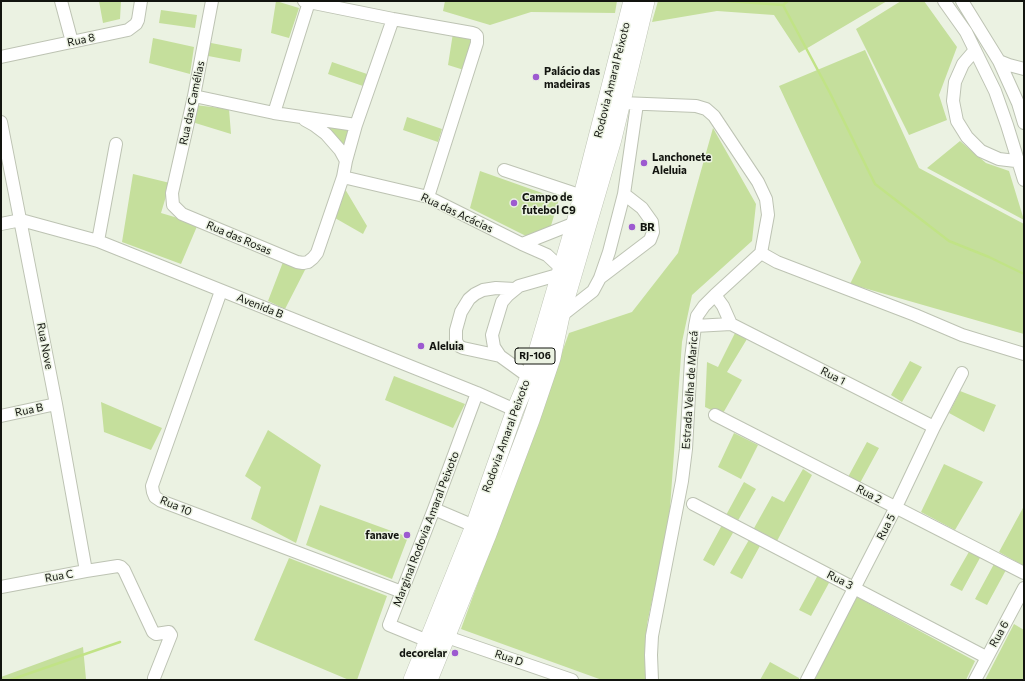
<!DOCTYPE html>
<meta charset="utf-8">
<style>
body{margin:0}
#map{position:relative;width:1025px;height:681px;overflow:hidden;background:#ebf2e2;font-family:Commissioner,sans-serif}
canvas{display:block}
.frame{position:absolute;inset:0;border:2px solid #12140f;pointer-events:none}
</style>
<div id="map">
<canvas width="1025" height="681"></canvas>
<div class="frame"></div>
</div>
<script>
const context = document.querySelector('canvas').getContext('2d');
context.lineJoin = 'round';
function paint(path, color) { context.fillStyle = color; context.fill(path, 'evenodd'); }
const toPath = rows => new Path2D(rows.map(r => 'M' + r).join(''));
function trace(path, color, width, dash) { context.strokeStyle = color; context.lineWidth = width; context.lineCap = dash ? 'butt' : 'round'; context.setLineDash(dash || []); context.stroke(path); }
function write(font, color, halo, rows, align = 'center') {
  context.font = font + ' Commissioner,sans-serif'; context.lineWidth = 3; context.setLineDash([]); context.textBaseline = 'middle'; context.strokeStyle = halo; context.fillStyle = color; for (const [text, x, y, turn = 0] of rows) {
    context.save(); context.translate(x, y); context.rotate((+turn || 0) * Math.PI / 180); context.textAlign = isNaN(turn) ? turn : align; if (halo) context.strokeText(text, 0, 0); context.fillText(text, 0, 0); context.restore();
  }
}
paint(toPath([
 [99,1,121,1,120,19,103,23],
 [276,1,299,8,289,38,271,33],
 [445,1,617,1,615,13,531,12,490,25,443,11],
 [658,1,887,1,799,53,774,15,717,11,652,22],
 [901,1,924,1,957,47,939,95,947,120,909,135,856,29],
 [161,10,197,15,195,28,159,23],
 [453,33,472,40,464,70,448,65],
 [153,38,194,47,190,74,149,63],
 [206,42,242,49,240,62,203,55],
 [865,50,919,168,1024,224,1024,334,850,284,861,262,779,86],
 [332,62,367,74,363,86,328,74],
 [195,105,229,109,231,134,192,122],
 [407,117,442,129,438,142,403,130],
 [335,127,344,127,351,132,345,152,322,128],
 [713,128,756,204,752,241,692,295,682,342,669,522,647,624,646,680,602,680,461,629,569,333,632,312,678,253],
 [960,141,986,163,1009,171,1024,220,927,168],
 [480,171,559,199,550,229,528,237,470,208],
 [133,174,170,183,161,213,198,224,181,264,122,242],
 [345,189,367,226,363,234,335,218],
 [283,262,306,268,285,309,268,301],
 [735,333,747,339,727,372,742,380,722,415,705,407,707,362,718,367],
 [910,361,922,367,902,402,891,395],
 [394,376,465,404,453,428,385,400],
 [960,391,996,405,984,432,949,413],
 [101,402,162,428,151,450,104,432],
 [268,430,321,465,296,543,251,519,261,487,245,476],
 [734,433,758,445,741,479,718,467],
 [867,442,879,448,860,483,848,477],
 [944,464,983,482,955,530,921,512],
 [803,469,812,475,777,541,753,530,772,496,784,502],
 [744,482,756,489,736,524,725,517],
 [320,505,408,537,392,579,306,545],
 [1024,506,1024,566,999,552],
 [722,525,734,531,714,566,703,560],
 [750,538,761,544,742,579,730,573],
 [970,550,981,556,962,591,950,585],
 [289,558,387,596,357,680,349,680,254,640],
 [994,564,1006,570,987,605,975,599],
 [818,575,830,581,811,616,799,610],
 [857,597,975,661,966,680,812,680],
 [1014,624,1024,630,1024,680,985,680],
 [83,647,86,679,1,680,1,677],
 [770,662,799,678,799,680,760,680]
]), '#c5df9c');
trace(toPath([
 [728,1,783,5,788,1],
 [783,5,830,93,875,184,949,241,989,257,1024,274],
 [10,680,120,642]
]), '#c1e386', 2.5);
const minor = toPath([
 [61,1,72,42],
 [212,1,194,96,172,193,173,205,182,214,297,262,303,263,308,262,313,258,317,253,343,177,346,161,356,125,393,19],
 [304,1,393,19,472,33,475,34,477,36,477,43,428,197],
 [944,1,966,32,995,91,1007,125,1024,180],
 [962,1,999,61,1018,103,1024,123],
 [975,50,963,64,955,82,953,101,957,121,967,137,981,151,999,159,1024,162],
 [1,57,128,30,136,24,138,20,141,1],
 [999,61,1009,65,1024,69],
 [194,96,274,113,356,125],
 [622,103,696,106,706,109,714,116,758,182,766,199,768,215,761,253,715,295,704,306,697,316,695,326,691,359,686,449,682,481,652,636,651,655,652,680],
 [274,113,309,2],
 [305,120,314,125,326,134,340,150,346,161],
 [1,122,56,404,86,571],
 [504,170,582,196],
 [343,177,428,197,522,244,547,255,562,269],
 [1,224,21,220,98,241,477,393,515,410],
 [98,241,116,144],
 [522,244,575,223],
 [761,253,777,262,915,315,962,335,1024,354],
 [600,278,650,240,653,232,652,222,642,208,624,194],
 [221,291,152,486,153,492,155,497,161,501,402,592],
 [561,316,593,291,600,278,609,252,624,194,637,104],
 [731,324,934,427],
 [695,326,731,324,723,306,715,295],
 [500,356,463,348,459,346,456,341,456,330,461,312,469,299,475,294,483,290,496,288,515,289],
 [529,377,500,356,494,347,492,335,502,302,508,295,519,286,561,274],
 [715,415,1024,573],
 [1,416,56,404],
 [693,504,986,657],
 [434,509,474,526],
 [1,587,86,571,118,566,121,567,124,570,153,632,156,634,169,632,171,635,154,678],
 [447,637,572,680],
 [428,641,389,625,434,509,477,393],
 [807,680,896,507,934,427,962,373],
 [975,680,1024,588]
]);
const highway = toPath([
 [412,680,474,526,515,410,529,377,537,352,575,223,632,1],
 [429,680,488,534,531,420,552,358,561,316,613,139,646,1]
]);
trace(minor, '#bdc3b3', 14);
trace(highway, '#bdc3b3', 18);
trace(minor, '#fff', 12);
trace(highway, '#fff', 17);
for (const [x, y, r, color] of [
 [536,77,4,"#9d5ad0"],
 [644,163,4,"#9d5ad0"],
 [514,203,4,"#9d5ad0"],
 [632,227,4,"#9d5ad0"],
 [421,346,4,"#9d5ad0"],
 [407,535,4,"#9d5ad0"],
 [455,653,4,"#9d5ad0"]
]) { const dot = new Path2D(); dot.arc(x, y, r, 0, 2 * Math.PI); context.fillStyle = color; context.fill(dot); trace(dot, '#ebf2e2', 1.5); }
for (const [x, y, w] of [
 [535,356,40]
]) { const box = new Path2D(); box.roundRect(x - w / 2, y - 8, w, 16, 3); context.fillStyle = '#ebf2e2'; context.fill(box); trace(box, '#12140f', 1); }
write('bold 10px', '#12140f', null, [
 ["RJ-106",535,356]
]);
write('11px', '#12140f', '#ebf2e2', [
 ["Rua 8",81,40,-12],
 ["Rodovia Amaral Peixoto",612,80,-76],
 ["Rua das Camélias",192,103,-78],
 ["Rua das Acácias",457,213,25],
 ["Rua das Rosas",239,238,23],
 ["Avenida B",260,306,22],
 ["Rua Nove",45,346,79],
 ["Rua 1",833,376,27],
 ["Estrada Velha de Maricá",690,390,-86],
 ["Rua B",29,410,-12],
 ["Rodovia Amaral Peixoto",506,436,-70],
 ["Rua 2",869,494,27],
 ["Rua 10",176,506,23],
 ["Rua 5",886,527,-63],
 ["Marginal Rodovia Amaral Peixoto",426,529,-69],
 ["Rua C",59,576,-10],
 ["Rua 3",840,580,27],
 ["Rua 6",999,634,-61],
 ["Rua D",509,658,19]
]);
write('bold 11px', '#12140f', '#ebf2e2', [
 ["Palácio das",544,71],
 ["madeiras",544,84],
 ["Lanchonete",652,157],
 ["Aleluia",652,170],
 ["Campo de",522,197],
 ["futebol C9",522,210],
 ["BR",640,227],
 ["Aleluia",429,346],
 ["fanave",399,535,"right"],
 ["decorelar",447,653,"right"]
], 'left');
</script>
